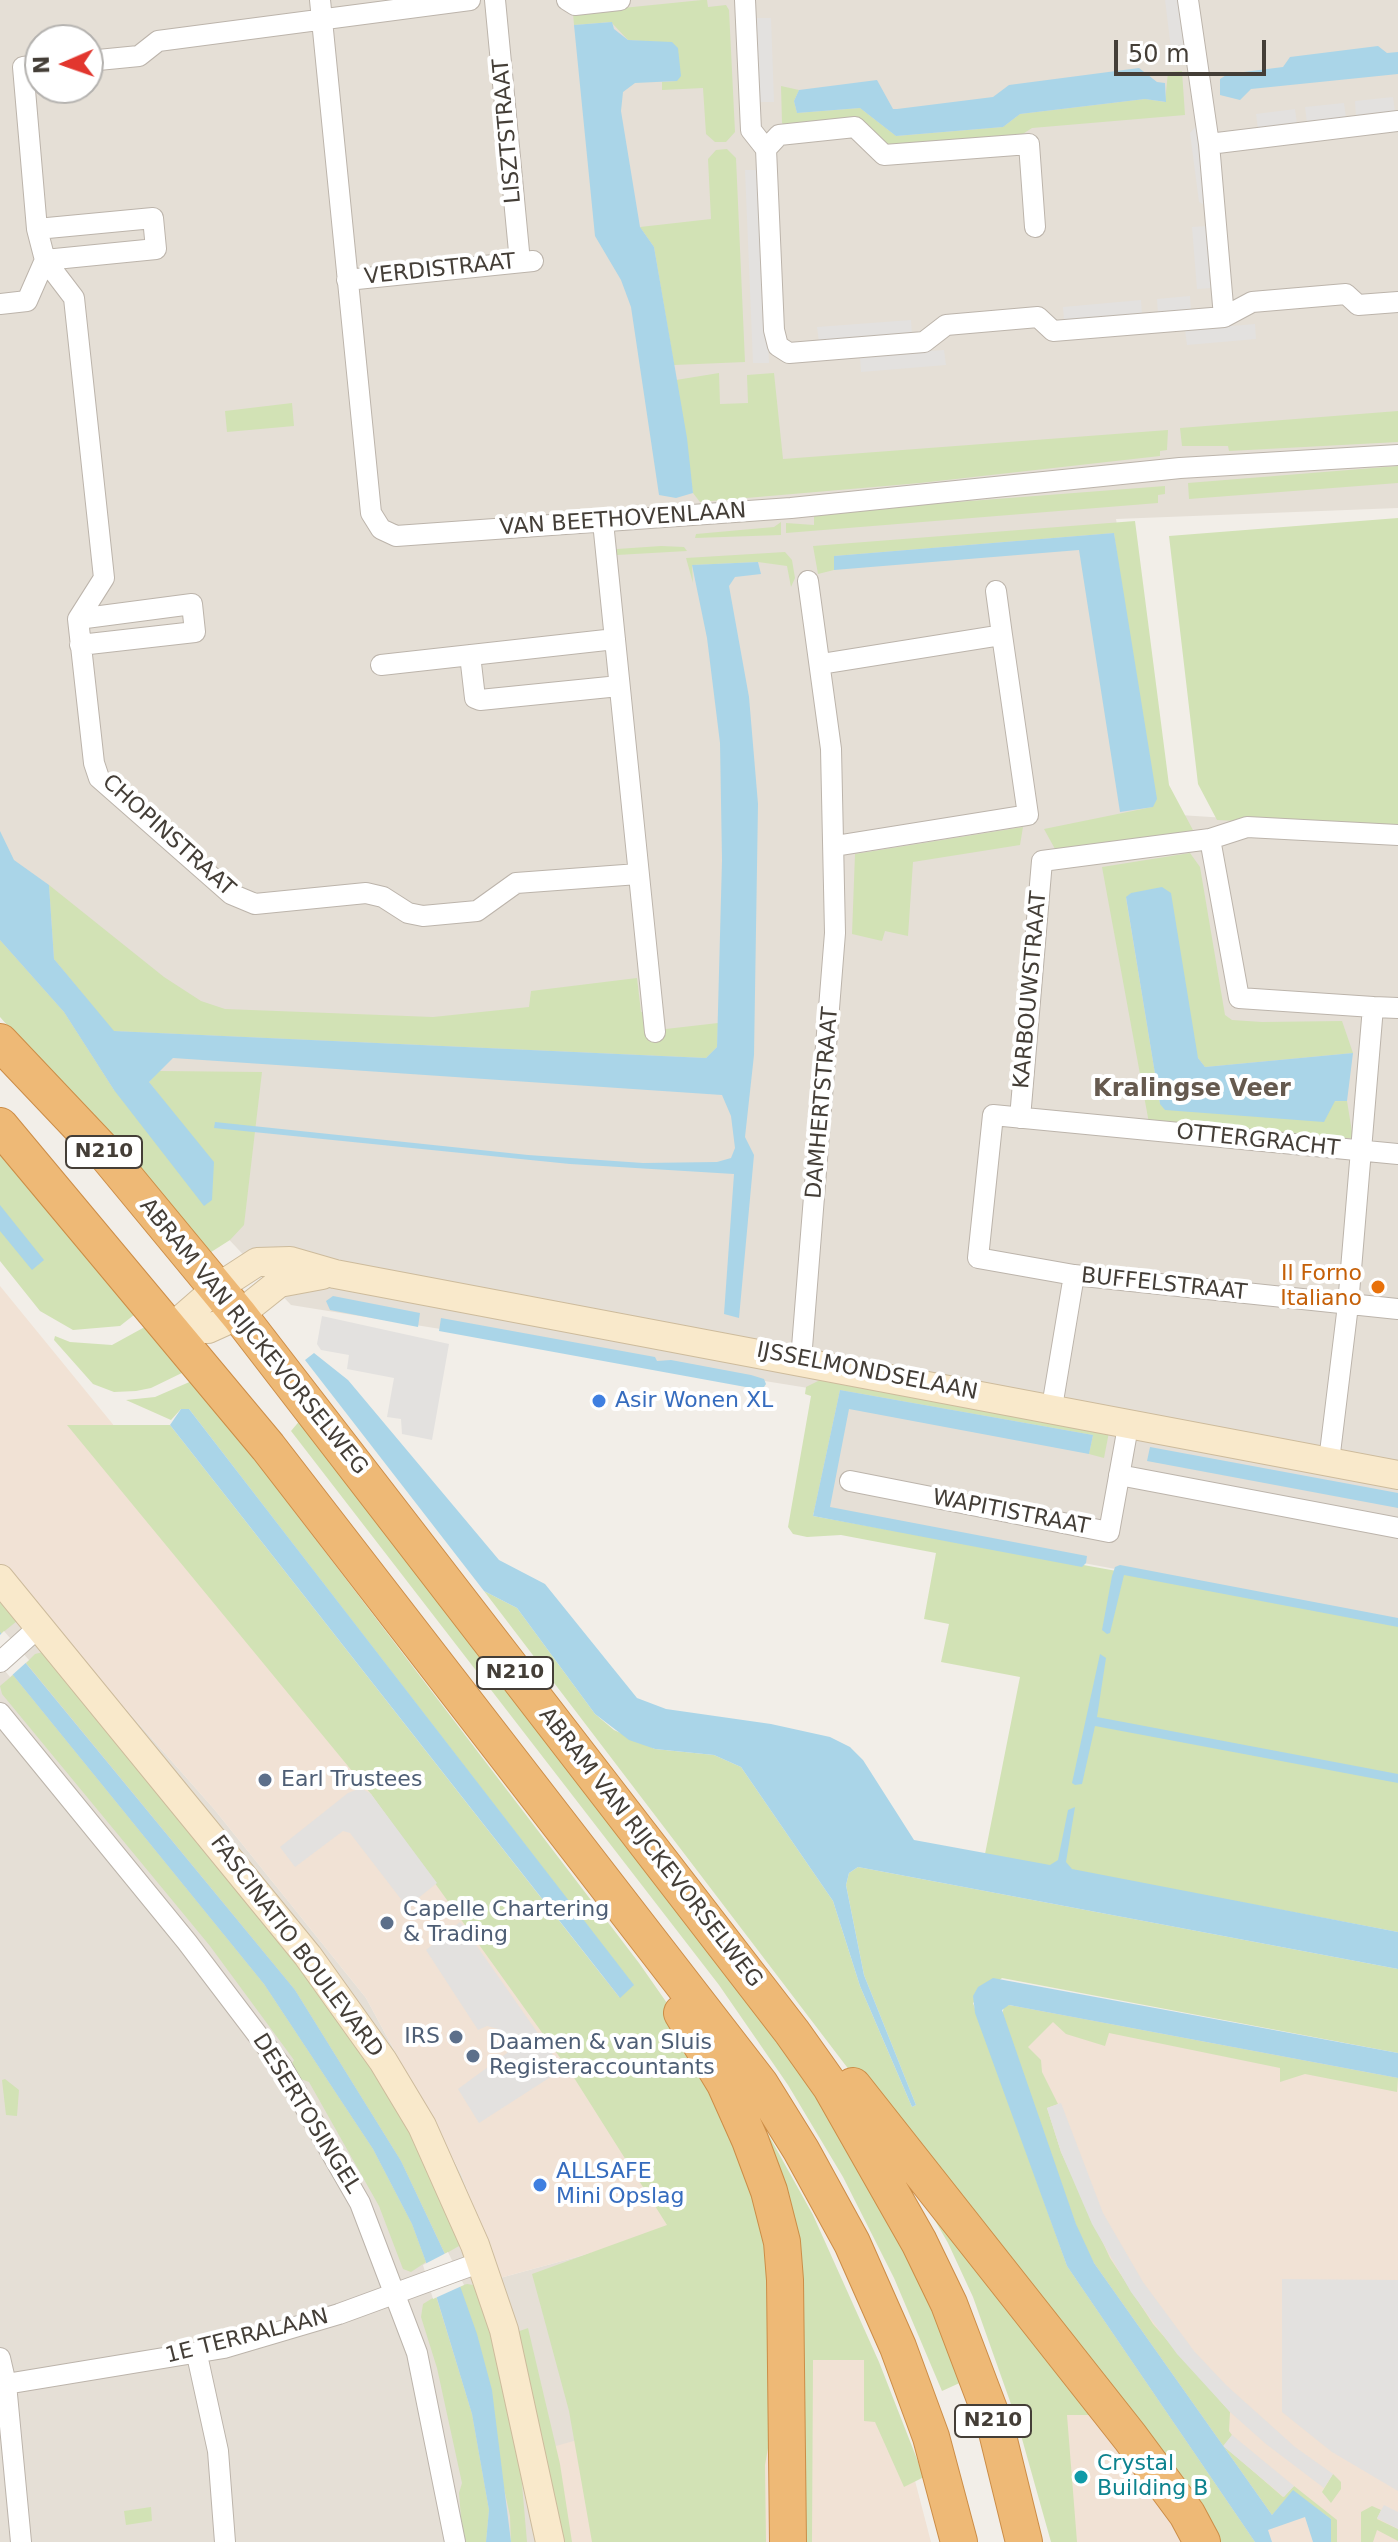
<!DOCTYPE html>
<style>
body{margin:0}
#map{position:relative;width:1398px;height:2542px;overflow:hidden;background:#f2eee8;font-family:"DejaVu Sans",sans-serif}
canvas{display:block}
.north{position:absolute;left:24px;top:24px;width:80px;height:80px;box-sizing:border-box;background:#fff;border:2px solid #b4b2af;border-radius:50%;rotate:268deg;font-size:22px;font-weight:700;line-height:32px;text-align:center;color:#443e37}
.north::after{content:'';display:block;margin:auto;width:28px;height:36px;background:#e2362e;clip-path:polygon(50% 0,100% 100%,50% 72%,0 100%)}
.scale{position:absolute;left:1114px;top:40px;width:152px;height:36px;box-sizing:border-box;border:4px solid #443e37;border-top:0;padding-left:10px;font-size:24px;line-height:28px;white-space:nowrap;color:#443e37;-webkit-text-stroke:6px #fff;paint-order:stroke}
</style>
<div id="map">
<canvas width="1398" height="2542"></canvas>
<div class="north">N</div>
<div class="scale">50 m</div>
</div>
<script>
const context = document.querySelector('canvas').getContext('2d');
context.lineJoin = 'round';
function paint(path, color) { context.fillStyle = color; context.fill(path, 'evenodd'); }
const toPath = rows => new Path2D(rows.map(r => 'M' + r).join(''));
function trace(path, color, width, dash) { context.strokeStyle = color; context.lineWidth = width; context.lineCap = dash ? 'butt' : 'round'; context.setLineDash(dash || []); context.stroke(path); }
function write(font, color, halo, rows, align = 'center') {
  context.font = font + ' "DejaVu Sans",sans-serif'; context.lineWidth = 8; context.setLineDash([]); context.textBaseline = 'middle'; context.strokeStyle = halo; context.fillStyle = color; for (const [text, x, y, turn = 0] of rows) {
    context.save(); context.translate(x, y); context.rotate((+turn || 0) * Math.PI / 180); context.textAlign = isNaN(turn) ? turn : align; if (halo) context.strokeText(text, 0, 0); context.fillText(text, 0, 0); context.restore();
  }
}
paint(toPath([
 [0,0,1398,0,1398,508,1116,519,1164,814,1398,829,1398,1622,806,1511,827,1391,291,1305,0,998],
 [40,40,88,40,88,88,40,88],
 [0,1567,214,1809,366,1998,461,2174,500,2278,708,2221,560,2542,0,2542]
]), '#e5dfd6');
paint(toPath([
 [0,1286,476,1869,744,2097,901,2427,931,2542,560,2542,542,2450,749,2391,708,2221,500,2278,461,2174,366,1998,214,1809,0,1567],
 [1012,1984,1398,2058,1398,2542,1063,2542]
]), '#f1e2d5');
paint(toPath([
 [702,0,707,0,708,7,726,5,729,10,735,132,726,142,715,142,706,134,703,88,662,90,662,82,677,81,672,43,628,40,611,22,574,25,573,13],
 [1182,71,1185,115,1032,128,1015,139,893,149,862,120,786,127,782,123,781,86,799,90,794,101,797,113,860,108,896,136,1003,127,1020,114,1145,99,1165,102,1168,72],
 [727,149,736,158,745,362,674,365,654,247,640,227,711,219,708,159,716,150],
 [719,373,720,404,748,403,747,375,774,373,783,459,1168,430,1167,450,1160,451,1160,456,920,483,700,502,693,493,676,380],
 [292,403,294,426,227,432,225,411],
 [1398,411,1398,442,1229,451,1228,446,1182,446,1180,428],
 [1398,466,1398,483,1189,499,1188,483],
 [1165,486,1165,494,1158,495,1158,503,786,533,786,523,814,525,814,513],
 [1398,518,1398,829,1217,820,1198,784,1169,536],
 [1135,521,1169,785,1194,832,1055,849,1044,829,1152,807,1114,533,834,556,834,570,818,574,813,546],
 [781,522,781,535,695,538,696,534,774,527],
 [661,546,684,547,687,551,617,555,617,549],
 [785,552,792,560,795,578,791,587,787,566,758,562,692,565,693,583,686,558],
 [1023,827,1020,845,913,862,908,936,885,931,882,941,852,934,855,854],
 [1190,853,1200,867,1225,1015,1232,1020,1262,1022,1342,1021,1353,1053,1205,1067,1198,1058,1131,893,1126,898,1160,1104,1347,1101,1353,1138,1258,1144,1151,1134,1102,867],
 [49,885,164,977,201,1001,225,1009,433,1017,529,1007,531,991,637,978,641,1012,655,1012,657,1030,718,1023,717,1047,706,1058,113,1031,54,959],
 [0,940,64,1012,114,1090,163,1100,149,1082,159,1071,262,1072,244,1225,230,1240,208,1254,0,1017],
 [0,1143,139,1311,120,1326,73,1330,40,1311,0,1261],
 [152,1323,188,1370,151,1388,136,1391,114,1392,93,1384,54,1340,55,1336,70,1342,112,1345],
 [828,1376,1109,1432,1104,1458,1089,1454,1093,1435,840,1390,813,1516,1398,1622,1398,1932,985,1854,1020,1677,941,1662,949,1624,924,1619,936,1553,841,1535,807,1537,793,1534,788,1527,811,1396,805,1394,806,1387],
 [194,1380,639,1963,690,2036,777,2245,772,2426,765,2465,766,2542,592,2542,569,2411,532,2274,667,2225,571,2073,371,1794,67,1425,170,1425,619,1997,633,1985,189,1409,181,1409,171,1420,126,1400,155,1397],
 [302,1418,829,2108,889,2213,964,2381,942,2391,894,2278,843,2177,788,2085,719,1985,291,1431],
 [484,1591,517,1608,595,1714,614,1730,655,1749,714,1755,741,1767,833,1901,860,1986,912,2107,916,2105,864,1975,846,1885,849,1873,858,1867,1398,1969,1398,2053,1002,1978,973,2003,1067,2266,1255,2542,1209,2542],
 [0,1594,17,1621,1,1634,0,1632],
 [47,1651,290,1946,404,2117,460,2240,459,2246,445,2254,401,2161,295,1990,26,1663,35,1654],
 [13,1675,264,1984,373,2149,412,2224,426,2262,411,2272,403,2269,379,2206,309,2082,298,2078,291,2065,294,2060,210,1946,2,1694,0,1686],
 [1009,2005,1398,2078,1397,2092,1305,2074,1280,2082,1280,2068,1109,2033,1105,2046,1066,2034,1053,2022,1028,2047,1041,2060,1042,2072,1058,2104,1047,2108,1061,2152,1110,2258,1153,2324,1230,2412,1229,2431,1232,2435,1224,2446,1283,2497,1294,2486,1337,2520,1337,2542,1331,2542,1331,2519,1293,2491,1272,2515,1094,2263,1082,2242,1002,2016,1004,2006],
 [5,2079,19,2090,17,2116,6,2115,2,2080],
 [738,2080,813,2215,879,2362,924,2477,904,2487,875,2422,864,2421,864,2360,813,2360,812,2542,800,2542,803,2431],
 [910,2177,1103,2415,1067,2415,1077,2542,1051,2542,1017,2421,973,2297,948,2243],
 [467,2284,480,2286,518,2438,527,2542,511,2542,510,2516,460,2286],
 [436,2296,472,2414,489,2510,486,2542,463,2542,459,2493,462,2483,437,2368,421,2317,423,2304],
 [528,2328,560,2464,572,2542,556,2542,514,2333],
 [1333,2474,1341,2482,1341,2489,1331,2503,1322,2492],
 [1372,2506,1381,2510,1377,2519,1398,2529,1398,2541,1377,2530,1373,2542,1361,2542,1361,2512],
 [151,2507,152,2521,126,2525,124,2511]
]), '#d2e2b5');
paint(toPath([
 [1165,0,1180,0,1188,64,1173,66],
 [755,18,771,18,774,102,759,102],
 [1393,97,1395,112,1356,117,1355,101],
 [1344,103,1346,118,1307,123,1305,107],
 [1295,109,1297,124,1258,129,1256,114],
 [1196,126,1206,206,1199,202,1190,133],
 [745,170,760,170,769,363,753,363],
 [1207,226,1212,288,1197,289,1192,227],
 [1190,296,1191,311,1158,314,1157,299],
 [1141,300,1142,315,1064,321,1063,307],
 [911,320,912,335,819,342,817,327],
 [1255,324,1256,339,1187,345,1185,330],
 [944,350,946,365,861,372,860,356],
 [322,1316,449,1344,432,1440,402,1434,401,1419,387,1417,394,1378,347,1369,349,1355,321,1350,317,1344],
 [361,1788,371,1794,437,1883,407,1907,350,1833,343,1831,295,1867,280,1847,348,1793],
 [460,1922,563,2069,479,2123,458,2089,507,2053,508,2043,498,2029,487,2026,478,2030,426,1950],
 [1061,2103,1103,2213,1143,2282,1194,2351,1226,2385,1295,2447,1333,2474,1324,2488,1266,2444,1230,2412,1177,2354,1131,2292,1092,2224,1061,2152,1047,2108],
 [1282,2279,1398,2280,1398,2491,1332,2452,1282,2412],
 [1232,2435,1294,2486,1284,2497,1223,2446],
 [1384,2505,1398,2512,1398,2529,1377,2518]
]), '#e3e1df');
paint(toPath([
 [612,22,614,29,628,40,672,42,678,48,681,76,677,81,635,83,623,92,621,111,640,227,654,247,687,438,693,493,676,498,659,495,631,307,621,280,595,236,574,25],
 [1378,46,1387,53,1398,52,1398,74,1251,89,1240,100,1220,95,1220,79,1228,74,1283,67,1290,57],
 [1139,68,1157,82,1165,83,1166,102,1145,99,1020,114,1003,127,896,136,860,108,797,113,794,101,799,90,877,80,893,109,897,109,993,97,1009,85],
 [1114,533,1157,799,1153,807,1120,812,1079,550,834,570,834,556],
 [758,562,761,574,735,577,729,586,749,697,758,804,754,1055,745,1137,754,1155,739,1318,724,1314,734,1174,570,1164,214,1128,215,1122,528,1155,643,1163,717,1162,731,1158,735,1148,731,1116,722,1095,173,1058,149,1082,214,1162,212,1200,204,1206,114,1090,64,1012,0,940,0,831,14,860,49,885,54,959,114,1031,706,1058,717,1047,722,860,720,743,707,638,692,565],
 [1162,887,1171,893,1198,1058,1205,1067,1353,1053,1347,1101,1335,1101,1324,1122,1165,1110,1160,1104,1126,897,1131,893],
 [0,1205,44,1260,32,1270,0,1231],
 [333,1296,420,1313,418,1327,330,1310,326,1301],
 [441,1318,655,1357,657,1361,671,1360,751,1375,764,1379,766,1384,762,1390,439,1331],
 [314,1353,348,1380,499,1560,545,1584,637,1698,666,1709,771,1724,830,1737,850,1747,863,1760,914,1840,1050,1865,1058,1860,1068,1810,1075,1807,1066,1862,1072,1869,1398,1932,1398,1969,858,1867,849,1873,846,1885,864,1975,916,2105,912,2107,860,1986,833,1901,741,1767,714,1755,655,1749,629,1740,595,1714,517,1608,484,1591,305,1360],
 [840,1390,1093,1435,1089,1454,849,1409,830,1507,1087,1556,1086,1563,1082,1567,813,1516],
 [181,1409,189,1409,634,1985,620,1998,170,1425],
 [1150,1447,1398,1493,1398,1508,1147,1461],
 [1120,1565,1398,1618,1398,1627,1124,1575,1110,1633,1107,1634,1102,1630,1112,1576,1115,1567],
 [0,1632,295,1990,401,2161,460,2286,477,2334,492,2390,511,2542,486,2542,489,2510,472,2414,426,2262,412,2224,373,2149,264,1984,0,1659],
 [1100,1654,1106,1658,1097,1717,1398,1774,1398,1783,1095,1726,1082,1784,1075,1785,1072,1783],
 [993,1978,1398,2053,1398,2078,1009,2005,1002,2010,1076,2224,1094,2263,1272,2515,1293,2490,1331,2519,1331,2542,1313,2542,1305,2517,1268,2530,1272,2542,1255,2542,1067,2266,975,2013,973,1996,978,1987]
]), '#aad5e8');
paint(toPath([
 [4,1631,29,1660,10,1677,0,1665,0,1635],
 [448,2252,464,2285,433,2299,423,2265]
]), '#f2eee8');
const street = toPath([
 [320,0,371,513,381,529,396,536,791,508,1180,468,1398,455],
 [495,0,520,262],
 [567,0,575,5,620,0],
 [745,0,751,130,766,149,774,330,778,346,789,353,924,342,946,325,1038,317,1053,331,1224,317,1252,302,1346,294,1358,305,1398,302],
 [1188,0,1209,144],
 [88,61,139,56,158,41,470,0],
 [40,65,23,67,37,229,45,260,74,298,104,578,78,619,94,763,99,778,231,894,255,904,366,893,383,897,408,913,423,916,477,911,516,883,638,874],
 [766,149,779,135,855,127,884,155,1029,144,1035,227],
 [347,280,533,261],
 [0,304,27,301,45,260,156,249,153,218,37,229],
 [1224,317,1209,144,1398,121],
 [603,522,655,1032],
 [996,591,1002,635],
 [78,619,192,604,195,632,80,645],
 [470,655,475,698,480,700,619,686],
 [821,664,1002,635,1028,815,835,846],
 [381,665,615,639],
 [1210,839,1239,998,1373,1007,1348,1305,1329,1461],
 [1373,1007,1398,1008],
 [1020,1118,1042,861,1210,839,1247,827,1398,835],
 [1398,1154,993,1115,978,1258,1074,1275,1398,1309],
 [801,1360,835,933,831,749,808,581],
 [1052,1407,1074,1275],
 [1119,1475,1398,1528],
 [850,1481,1109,1532,1129,1421],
 [0,1662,40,1626],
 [0,1713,187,1942,282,2067,360,2203,417,2353,455,2542],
 [197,2355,218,2451,225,2542],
 [0,2358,6,2384,21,2542],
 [6,2384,224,2348,339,2314,481,2262]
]);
const secondary = toPath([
 [170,1329,217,1288,257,1262,290,1261,335,1274,1398,1475],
 [170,1329,208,1329,239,1315,279,1283,322,1275],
 [0,1579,308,1956,383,2061,422,2126,475,2245,504,2330,550,2542]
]);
const highway = toPath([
 [0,1042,106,1154,239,1315,792,2032,831,2087,919,2242,949,2304,996,2428,1024,2542],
 [0,1126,268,1447,760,2084,801,2150,852,2243,898,2347,931,2437,959,2542],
 [682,2013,725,2084,750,2140,769,2191,782,2242,785,2280,788,2542],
 [853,2086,1130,2437,1187,2514,1202,2542]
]);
trace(street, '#bcb4ab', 22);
trace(secondary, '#cdbb9c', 30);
trace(highway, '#cc8d47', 38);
trace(street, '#fff', 20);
trace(secondary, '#f9e9cb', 28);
trace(highway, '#eeb976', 36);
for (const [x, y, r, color] of [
 [1378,1287,8,"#e8710a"],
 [599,1401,8,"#3f7fe0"],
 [265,1780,8,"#5c6f8a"],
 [387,1923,8,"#5c6f8a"],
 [456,2037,8,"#5c6f8a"],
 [473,2056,8,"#5c6f8a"],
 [540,2185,8,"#3f7fe0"],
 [1081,2477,8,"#0f9aa8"]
]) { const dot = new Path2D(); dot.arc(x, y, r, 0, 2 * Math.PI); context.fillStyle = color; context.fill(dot); trace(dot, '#fff', 3); }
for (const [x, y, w] of [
 [104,1152,76],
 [515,1673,76],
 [993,2421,76]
]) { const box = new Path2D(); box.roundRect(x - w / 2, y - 16, w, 32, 6); context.fillStyle = '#fff'; context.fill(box); trace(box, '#443e37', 2); }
write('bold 20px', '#443e37', null, [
 ["N210",104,1152],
 ["N210",515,1673],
 ["N210",993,2421]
]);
write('22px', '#443e37', '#fff', [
 ["LISZTSTRAAT",508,131,-95],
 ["VERDISTRAAT",440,270,-6],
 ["VAN BEETHOVENLAAN",623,520,-4],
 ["CHOPINSTRAAT",168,836,42],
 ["KARBOUWSTRAAT",1031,990,-85],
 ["DAMHERTSTRAAT",823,1103,-85],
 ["OTTERGRACHT",1258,1141,6],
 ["BUFFELSTRAAT",1164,1285,6],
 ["ABRAM VAN RIJCKEVORSELWEG",253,1337,51],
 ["IJSSELMONDSELAAN",867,1372,11],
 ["WAPITISTRAAT",1011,1513,11],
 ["ABRAM VAN RIJCKEVORSELWEG",650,1848,52],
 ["FASCINATIO BOULEVARD",296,1947,53],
 ["DESERTOSINGEL",306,2114,58],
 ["1E TERRALAAN",247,2337,-14]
]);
write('22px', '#c56008', '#fff', [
 ["Il Forno",1362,1274],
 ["Italiano",1362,1299]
], 'right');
write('22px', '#366cbe', '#fff', [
 ["Asir Wonen XL",615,1401],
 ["ALLSAFE",556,2172],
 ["Mini Opslag",556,2197]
], 'left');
write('22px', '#4e5e75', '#fff', [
 ["Earl Trustees",281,1780],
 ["Capelle Chartering",403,1910],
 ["& Trading",403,1935],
 ["IRS",440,2037,"right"],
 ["Daamen & van Sluis",489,2043],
 ["Registeraccountants",489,2068]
], 'left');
write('22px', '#0d838f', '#fff', [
 ["Crystal",1097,2464],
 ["Building B",1097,2489]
], 'left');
write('bold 24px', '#665a4f', '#fff', [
 ["Kralingse Veer",1192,1090]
]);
</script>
